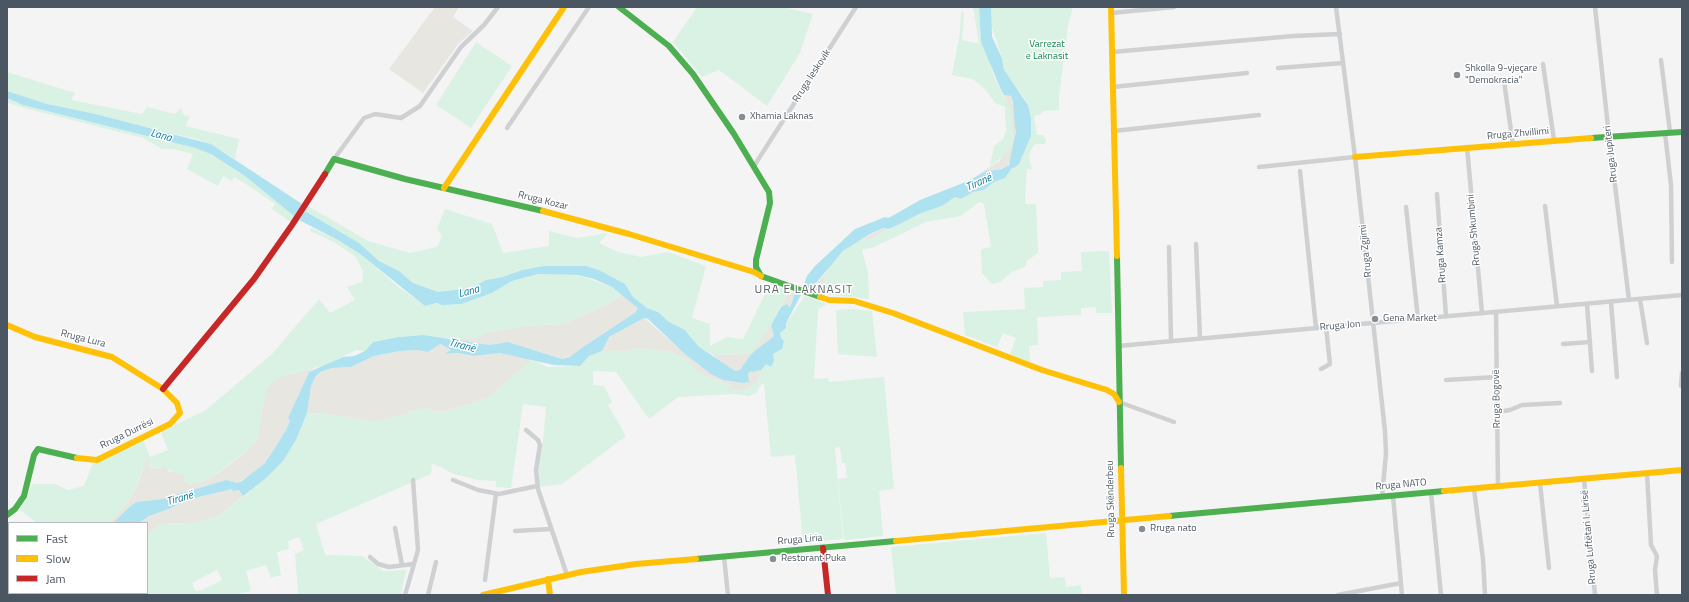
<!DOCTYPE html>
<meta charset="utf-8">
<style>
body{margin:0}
#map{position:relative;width:1689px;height:602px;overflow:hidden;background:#f4f4f4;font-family:"Titillium Web",sans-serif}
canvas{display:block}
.frame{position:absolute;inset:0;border:8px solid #4a5661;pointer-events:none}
.legend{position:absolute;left:8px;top:522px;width:140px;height:72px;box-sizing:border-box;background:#fff;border:1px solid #b7bbc0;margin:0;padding:5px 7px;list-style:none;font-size:12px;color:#4a5661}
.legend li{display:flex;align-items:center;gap:8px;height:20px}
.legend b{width:20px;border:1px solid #b7bbc0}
</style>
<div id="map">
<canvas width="1689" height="602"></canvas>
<div class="frame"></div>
<ul class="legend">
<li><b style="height:5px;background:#4caf50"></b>Fast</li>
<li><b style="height:5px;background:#ffc107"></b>Slow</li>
<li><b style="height:5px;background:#c62828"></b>Jam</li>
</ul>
</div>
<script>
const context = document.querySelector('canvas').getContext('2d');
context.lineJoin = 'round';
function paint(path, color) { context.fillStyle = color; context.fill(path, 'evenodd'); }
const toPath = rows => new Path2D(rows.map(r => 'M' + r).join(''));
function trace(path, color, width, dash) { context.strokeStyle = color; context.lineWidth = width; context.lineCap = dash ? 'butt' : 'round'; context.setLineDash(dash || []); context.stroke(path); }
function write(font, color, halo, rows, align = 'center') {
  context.font = font + ' "Titillium Web",sans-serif'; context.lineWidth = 3; context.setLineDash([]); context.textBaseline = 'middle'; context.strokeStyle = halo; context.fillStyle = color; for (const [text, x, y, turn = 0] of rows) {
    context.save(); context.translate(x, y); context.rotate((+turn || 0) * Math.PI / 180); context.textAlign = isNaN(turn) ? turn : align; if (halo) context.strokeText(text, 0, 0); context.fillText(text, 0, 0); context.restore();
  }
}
paint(toPath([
 [697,7,783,7,813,14,800,53,767,106,719,70,702,77,673,42],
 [973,7,979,7,981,42,988,56,993,74,1006,101,1010,105,1011,111,1013,138,1012,145,1004,156,990,166,994,146,1003,139,1006,132,1005,107,995,103,986,90,973,79,952,75,960,32,961,12,964,13,962,40,979,44],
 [991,7,1073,7,1068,26,1059,96,1059,110,1043,111,1041,114,1034,116,1037,135,1043,135,1046,140,1045,144,1035,144,1031,150,1029,157,1032,169,1027,169,1025,204,1036,204,1038,253,1027,261,1025,267,1012,272,1000,282,992,284,982,273,981,249,991,247,984,204,979,202,961,216,926,222,872,248,863,249,862,251,868,272,869,299,825,294,825,278,828,267,848,247,864,238,869,240,921,213,942,206,955,197,961,199,973,192,984,190,994,182,1005,178,1012,168,1019,164,1031,136,1031,118,1028,104,1023,96,1006,76,1004,70,1002,58,990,21],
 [476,42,512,66,471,128,436,105],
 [7,72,75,93,71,100,142,114,147,107,175,114,181,108,184,115,190,117,185,126,239,139,235,159,211,144,196,139,47,104,7,91],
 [7,98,23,105,195,148,211,154,245,176,294,216,291,222,272,209,275,204,249,186,234,177,232,181,223,176,218,186,187,169,193,154,173,149,162,149,143,138,24,108,7,102],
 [308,206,368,241,410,253,437,247,442,236,437,229,445,209,492,224,503,253,549,246,549,231,577,238,608,233,599,243,618,252,641,257,668,252,706,266,692,318,710,324,710,346,727,337,743,339,770,284,789,291,765,336,751,354,713,355,698,346,685,330,669,322,658,312,647,308,633,297,625,284,599,270,586,266,544,266,522,270,503,277,486,280,473,288,438,292,413,283,399,271,379,261,359,243,305,211],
 [312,228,338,240,360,254,396,285,425,306,492,293,512,281,537,274,578,275,612,287,623,295,608,304,563,324,525,326,486,333,477,338,455,339,424,335,399,337,373,342,365,351,356,350,326,365,279,377,264,400,258,438,248,450,208,480,190,484,172,471,161,467,149,469,150,458,142,469,138,484,129,500,110,523,37,523,19,509,26,500,32,484,55,484,68,490,84,486,92,465,143,440,150,457,168,450,161,432,206,410,272,354,319,299,330,313,355,300,347,287,362,282,363,271,355,256,334,242,310,231],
 [1109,251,1112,313,1096,313,1096,307,1081,308,1081,315,1037,317,1038,345,1029,346,1030,362,1010,354,1016,338,1003,333,997,347,965,335,963,312,1025,309,1024,288,1043,287,1043,281,1061,280,1061,272,1082,271,1081,252],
 [805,296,827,304,818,309,814,379,828,378,829,382,884,377,894,489,879,491,883,536,844,540,838,479,847,478,845,463,842,463,840,447,835,448,843,539,803,543,795,455,771,457,764,384,762,383,756,393,749,396,734,394,678,397,649,419,616,372,593,371,593,385,604,386,612,402,608,405,626,436,562,484,538,487,539,456,543,442,546,407,523,404,511,488,496,487,496,481,478,480,454,474,432,463,431,474,316,524,325,555,362,556,383,571,406,570,401,595,294,595,298,593,295,554,304,550,299,537,288,541,289,549,277,552,281,575,271,578,266,565,246,571,251,591,234,595,117,595,117,593,147,593,147,536,157,526,169,523,192,524,220,515,265,479,283,461,296,440,307,413,329,414,376,422,425,408,440,413,488,398,532,359,547,367,580,366,589,356,602,351,626,351,636,348,671,352,689,360,705,376,731,385,728,388,741,391,756,384,761,374,760,368,773,354,781,338,780,333,786,328,786,323],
 [217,570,222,580,202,590,195,591,192,583],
 [853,309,872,311,877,357,838,354,836,310],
 [1046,533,1050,578,1065,577,1066,587,1081,585,1082,595,896,595,891,547]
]), '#d9f2e3');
paint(toPath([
 [435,7,459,7,453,17,473,31,459,43,423,93,389,69],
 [1004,95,1011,96,1015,113,1015,128,1016,131,1012,157,1006,168,986,171,976,176,999,161,1012,145,1013,138,1010,106,1006,101],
 [883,228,889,229,869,240,864,238],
 [827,272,825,278,825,294,811,289],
 [789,291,795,293,790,309,787,304,781,307],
 [623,295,639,308,636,312,580,349,570,357,562,359,508,342,489,345,467,343,455,339,477,338,486,333,526,326,563,324,608,304],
 [644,318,697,364,723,380,743,383,747,382,748,373,751,370,761,370,761,374,756,384,741,391,727,388,731,385,705,376,692,366,688,360,671,352,636,348,626,351,602,351,609,337],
 [771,325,774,336,751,354,740,370,735,371,727,367,713,355,751,354],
 [439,344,451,350,447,354,458,353,474,356,500,353,532,359,488,398,440,413,425,408,376,422,329,414,307,413,311,387,315,377,320,372,332,368,351,367,374,356,400,351,418,350,428,352],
 [315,368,309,372,288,418,290,421,286,430,273,451,264,464,249,476,237,483,226,480,162,499,136,502,127,509,113,523,110,523,129,500,138,484,145,462,150,458,149,469,167,467,168,471,183,474,185,481,190,484,208,480,232,463,248,450,258,438,264,400,269,386,279,377],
 [234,489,239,490,243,496,220,515,192,524,169,523,157,526,147,536,147,523,139,523,149,516,169,509,186,500]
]), '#e7e6e1');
paint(toPath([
 [979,7,991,7,992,37,1002,58,1004,70,1028,105,1031,118,1031,136,1019,164,1014,168,1012,168,1005,178,994,182,984,190,973,192,961,199,955,197,942,206,921,213,896,226,889,229,883,228,870,234,843,251,811,289,803,287,807,276,815,266,855,229,885,217,888,218,894,215,920,200,968,181,986,171,1002,169,1009,165,1016,131,1015,128,1013,102,1011,96,1004,95,1001,90,981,42],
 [7,91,47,104,95,114,211,144,302,204,294,216,245,176,211,154,195,148,23,105,7,98],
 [305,211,359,243,379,261,399,271,413,283,438,292,472,288,486,280,503,277,522,270,544,266,586,266,599,270,625,284,633,297,647,308,658,312,669,322,685,330,698,346,735,371,740,370,751,354,774,336,771,325,781,307,787,304,790,308,795,293,801,295,786,323,786,328,780,333,781,338,784,341,782,349,773,354,774,361,771,367,766,364,761,370,752,372,751,371,748,373,749,382,743,383,723,380,711,374,686,355,648,319,644,318,609,337,602,351,589,356,580,366,554,365,500,353,474,356,458,353,445,354,451,350,440,344,428,352,418,350,400,351,374,356,351,367,332,368,320,372,315,377,311,387,307,413,296,440,283,461,265,479,243,496,239,490,232,491,233,489,186,500,169,509,149,516,139,523,113,523,127,509,136,502,162,499,226,480,237,483,242,481,264,464,273,451,286,430,290,421,288,418,309,372,343,357,354,356,365,351,373,342,399,337,424,335,489,345,508,342,562,359,570,357,580,349,636,312,638,308,612,287,594,279,578,275,538,274,512,281,492,293,461,304,442,305,437,303,425,306,360,254,338,240,299,220]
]), '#aee2f0');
trace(toPath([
 [1336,7,1355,157,1385,431,1386,454,1382,496],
 [1595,7,1609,136,1629,300],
 [1111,13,1174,7],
 [1112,52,1293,36,1340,34],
 [1661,60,1670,132],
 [1543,64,1554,140],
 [1278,68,1343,63],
 [1504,81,1513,145],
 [1113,87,1247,73],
 [507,128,589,7],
 [1114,131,1259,115],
 [1665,133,1671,185,1672,262],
 [1467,147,1482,313],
 [334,159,364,118,375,114,401,118,420,106,461,47,484,25,498,7],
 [754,166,856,7],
 [1259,167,1355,157],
 [1300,171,1316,328],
 [1437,194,1446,316],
 [1545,206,1557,306],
 [1406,207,1418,319],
 [1196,244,1200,338],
 [1169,247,1171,341],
 [1640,299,1647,343],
 [1611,302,1617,377],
 [1587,304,1592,371],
 [1496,312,1498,487],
 [1563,344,1590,342],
 [1118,346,1682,295],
 [1321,369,1330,364,1326,327],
 [1446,380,1497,377],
 [1681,386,1682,373],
 [1119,402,1174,422],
 [1498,412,1510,410,1522,405,1560,403],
 [526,430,538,440,540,445,536,470,538,489,567,575],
 [1647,473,1651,545,1657,556,1655,570,1657,595],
 [1584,479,1595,595],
 [453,480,478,490,499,494,537,486],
 [1540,483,1549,568],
 [1474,489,1483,559,1485,595],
 [1431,493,1441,595],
 [1393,496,1402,595],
 [395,528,402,565],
 [515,531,551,529],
 [370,557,378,564,389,567,413,564],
 [724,557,728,595],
 [485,580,496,494],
 [405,595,418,550,413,480],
 [428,595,436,562],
 [1338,595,1401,583]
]), '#ced0d2', 4.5);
trace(toPath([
 [619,7,669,46,693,74,734,134,769,192,770,203,756,260,756,267,761,276,820,297],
 [1591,138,1682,132],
 [325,174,334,159,405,179,543,211],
 [1117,256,1121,468],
 [7,515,15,509,24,496,34,455,38,449,77,458],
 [1169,516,1444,491],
 [696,559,896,541]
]), '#4caf50', 6);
trace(toPath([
 [1111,7,1117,256],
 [1355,157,1591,138],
 [444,188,564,7],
 [543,211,629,234,754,272,761,276],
 [820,297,829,300,854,301,893,313,1042,370,1107,390,1114,394,1119,402],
 [7,325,35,337,112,357,163,389,177,403,180,413,170,424,97,460,77,458],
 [1121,468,1124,595],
 [1444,491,1682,470],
 [896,541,1169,516],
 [548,579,550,595],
 [483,595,581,572,636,564,696,559]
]), '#ffc107', 6);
trace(toPath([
 [163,389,254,279,292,225,325,174],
 [823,548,828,595]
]), '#c62828', 6);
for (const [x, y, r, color] of [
 [1457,75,4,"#868d94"],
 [742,117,4,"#868d94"],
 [1375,319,4,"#868d94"],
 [1142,529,4,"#868d94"],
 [773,559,4,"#868d94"]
]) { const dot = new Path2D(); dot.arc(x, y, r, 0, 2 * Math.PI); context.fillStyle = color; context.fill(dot); trace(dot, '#fff', 1.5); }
write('10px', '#17864f', '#fff', [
 ["Varrezat",1047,45],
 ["e Laknasit",1047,57]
]);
write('10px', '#4a5661', '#fff', [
 ["Shkolla 9-vjeçare",1465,69],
 ["\"Demokracia\"",1465,81],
 ["Xhamia Laknas",750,117],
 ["Gena Market",1383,319],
 ["Rruga nato",1150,529],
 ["Restorant Puka",781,559]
], 'left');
write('10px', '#4a5661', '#fff', [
 ["Rruga leskovik",812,76,-57],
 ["Rruga Zhvillimi",1518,134,-5],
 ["Rruga Jupiteri",1611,154,-97],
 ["Rruga Kozar",543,201,14],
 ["Rruga Shkumbini",1474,230,-95],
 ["Rruga Zgjimi",1366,251,-96],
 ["Rruga Kamza",1441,255,-94],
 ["Rruga Jon",1340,326,-5],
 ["Rruga Lura",83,339,14],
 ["Rruga Bogovë",1497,399,-91],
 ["Rruga Durrësi",127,434,-26],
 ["Rruga NATO",1401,485,-5],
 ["Rruga Skënderbeu",1111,499,-91],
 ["Rruga Luftëtari I. Lirisë",1589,537,-95],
 ["Rruga Liria",800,540,-5]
]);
write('italic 11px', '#0c7c9b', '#fff', [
 ["Lana",161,136,15],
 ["Tiranë",979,183,-24],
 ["Lana",469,292,-15],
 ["Tiranë",462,346,15],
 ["Tiranë",180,499,-16]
]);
context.letterSpacing = '1px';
write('12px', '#5f6368', '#fff', [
 ["URA E LAKNASIT",804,290]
]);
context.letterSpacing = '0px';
</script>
